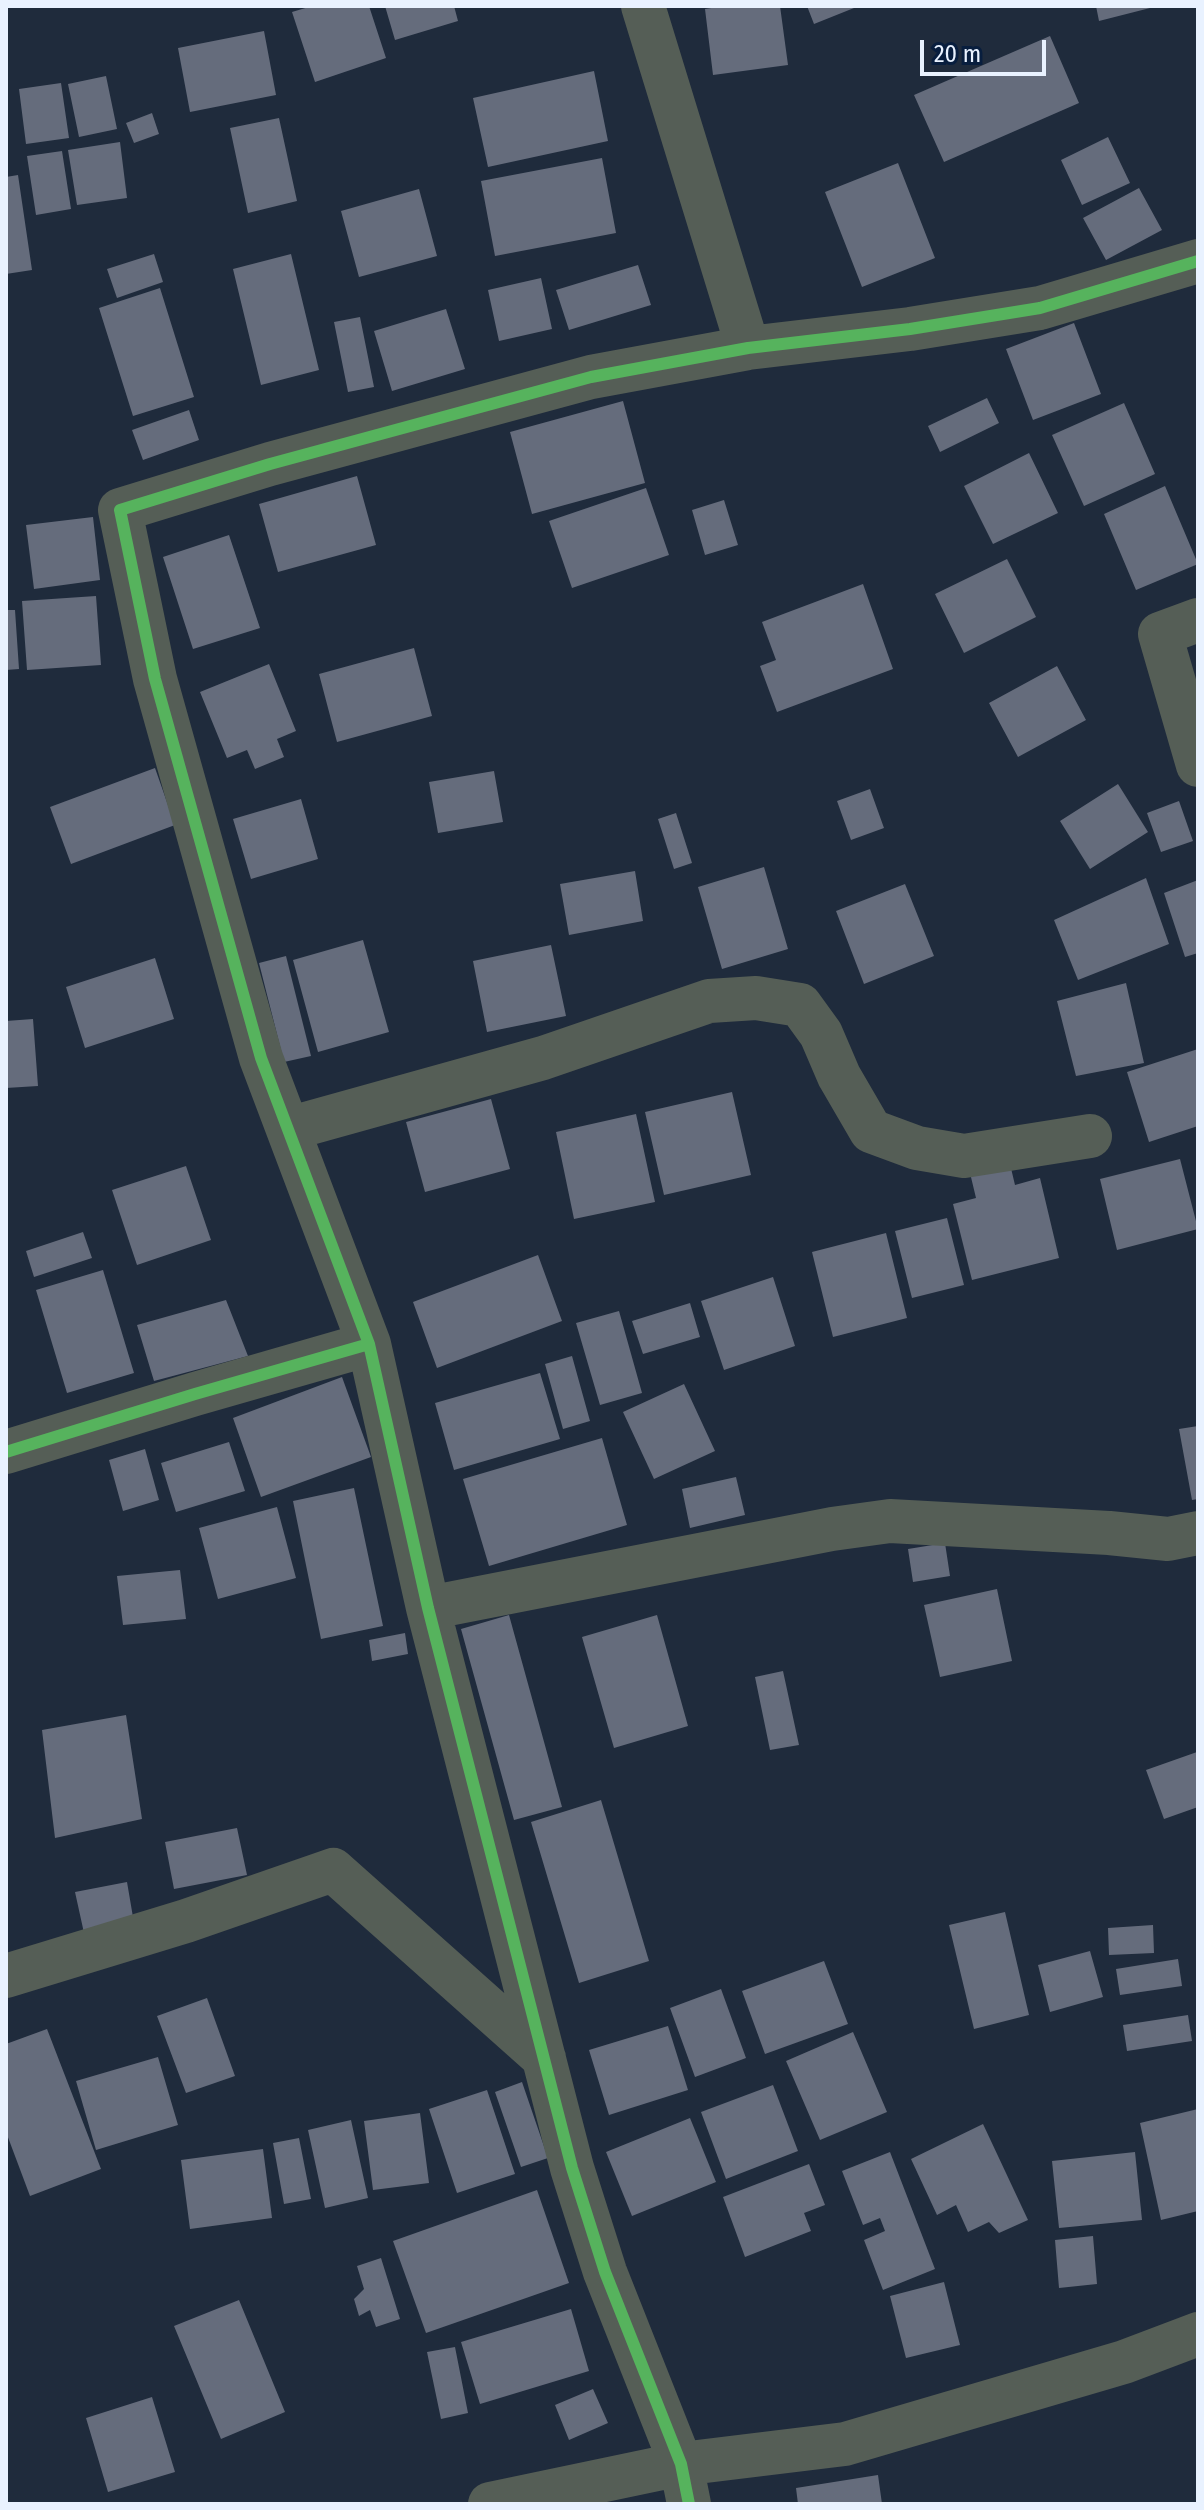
<!DOCTYPE html>
<style>
body{margin:0}
#map{position:relative;width:1204px;height:2510px;overflow:hidden;background:#1f2b3c;font-family:"Fira Sans Condensed",sans-serif}
canvas{display:block}
.frame{position:absolute;inset:0;border:8px solid #e9f2ff;pointer-events:none}
.scale{position:absolute;left:920px;top:40px;width:126px;height:36px;box-sizing:border-box;border:4px solid #e9f2ff;border-top:0;padding-left:10px;font-size:24px;line-height:28px;white-space:nowrap;color:#e9f2ff;-webkit-text-stroke:6px #081e3e;paint-order:stroke}
</style>
<div id="map">
<canvas width="1204" height="2510"></canvas>
<div class="frame"></div>
<div class="scale">20 m</div>
</div>
<script>
const context = document.querySelector('canvas').getContext('2d');
context.lineJoin = 'round';
function paint(path, color) { context.fillStyle = color; context.fill(path, 'evenodd'); }
const toPath = rows => new Path2D(rows.map(r => 'M' + r).join(''));
function trace(path, color, width, dash) { context.strokeStyle = color; context.lineWidth = width; context.lineCap = dash ? 'butt' : 'round'; context.setLineDash(dash || []); context.stroke(path); }
paint(toPath([
 [312,6,369,6,386,58,315,82,292,12],
 [385,6,454,6,458,21,395,40],
 [724,6,780,6,788,65,713,75,705,9],
 [807,6,859,6,814,24],
 [1096,6,1154,6,1154,7,1099,21],
 [264,31,276,95,190,112,178,48],
 [1050,36,1079,103,944,162,914,95],
 [594,71,608,141,488,167,473,98],
 [106,76,117,129,79,137,68,84],
 [61,83,69,138,26,144,19,89],
 [152,113,159,134,134,143,126,123],
 [279,118,297,201,248,213,230,128],
 [1108,137,1130,183,1082,205,1061,160],
 [120,142,127,198,77,205,68,150],
 [62,151,71,209,36,215,27,156],
 [602,158,616,233,495,256,481,181],
 [898,163,935,258,862,287,825,192],
 [18,175,32,270,6,274,6,177],
 [1139,188,1162,230,1106,260,1083,218],
 [419,189,437,256,359,277,341,211],
 [154,254,163,282,117,298,107,269],
 [291,254,319,370,261,385,233,269],
 [638,265,651,305,569,330,556,290],
 [541,278,552,329,499,341,488,290],
 [160,288,194,397,133,416,99,308],
 [446,309,465,369,392,391,374,331],
 [360,317,374,387,348,392,334,322],
 [1074,323,1101,394,1033,420,1006,349],
 [987,398,999,423,940,452,928,426],
 [623,401,645,483,532,514,510,432],
 [1124,403,1155,474,1084,506,1052,435],
 [189,410,199,440,143,460,132,430],
 [1029,453,1058,513,993,544,964,486],
 [357,476,376,545,278,572,259,504],
 [1165,486,1198,564,1136,590,1104,514],
 [646,488,669,555,572,588,549,521],
 [724,500,738,545,705,555,692,510],
 [93,517,100,580,34,589,26,525],
 [229,535,260,628,193,649,163,557],
 [1007,559,1036,617,964,653,935,594],
 [863,584,893,669,777,712,760,666,776,660,762,622],
 [96,596,101,665,27,670,22,601],
 [6,610,15,610,19,669,6,670],
 [414,648,432,716,337,742,319,674],
 [269,664,296,731,277,739,284,757,255,769,247,750,227,758,200,692],
 [1057,666,1086,720,1018,757,989,703],
 [155,768,175,825,71,864,50,807],
 [494,771,503,822,438,833,429,782],
 [1118,784,1148,832,1090,869,1060,821],
 [870,789,884,828,851,840,837,801],
 [301,799,318,859,251,879,233,819],
 [1179,801,1193,841,1161,852,1147,813],
 [676,813,692,863,674,869,658,819],
 [764,867,788,949,722,969,698,887],
 [635,871,643,921,569,935,560,884],
 [1146,878,1169,944,1078,980,1054,920],
 [1198,880,1198,953,1185,957,1164,893],
 [905,884,934,956,864,984,836,911],
 [363,940,389,1032,318,1052,293,960],
 [551,945,566,1016,487,1032,473,961],
 [286,956,311,1056,284,1062,259,963],
 [155,958,174,1019,85,1048,66,987],
 [1126,983,1144,1063,1076,1076,1057,1001],
 [33,1019,38,1086,6,1088,6,1021],
 [1198,1049,1198,1126,1149,1142,1127,1072],
 [732,1092,751,1175,664,1195,645,1112],
 [491,1099,510,1169,425,1192,406,1122],
 [636,1114,655,1202,574,1219,556,1132],
 [1180,1159,1198,1229,1117,1250,1100,1179],
 [1010,1164,1015,1185,1040,1178,1059,1258,972,1280,953,1204,976,1198,970,1173],
 [186,1166,211,1240,137,1265,112,1190],
 [947,1218,964,1285,912,1298,895,1231],
 [83,1232,92,1258,34,1277,26,1251],
 [886,1233,907,1318,833,1337,812,1252],
 [538,1255,562,1321,437,1368,413,1302],
 [103,1270,134,1373,67,1393,36,1290],
 [773,1277,795,1346,724,1370,701,1301],
 [226,1300,248,1356,154,1381,137,1325],
 [690,1303,700,1337,643,1354,632,1321],
 [619,1311,642,1393,600,1405,576,1323],
 [572,1356,590,1421,563,1429,545,1364],
 [540,1373,560,1439,454,1470,435,1403],
 [342,1377,371,1457,261,1497,233,1418],
 [684,1384,715,1451,654,1479,623,1412],
 [1198,1426,1198,1499,1192,1500,1179,1429],
 [602,1438,627,1525,489,1566,463,1479],
 [229,1442,245,1491,176,1512,161,1463],
 [145,1449,159,1500,123,1511,109,1460],
 [736,1477,745,1515,690,1528,682,1489],
 [354,1488,383,1626,321,1639,293,1501],
 [277,1507,296,1578,218,1599,199,1528],
 [945,1543,950,1576,913,1582,908,1549],
 [180,1570,186,1619,123,1625,117,1576],
 [997,1589,1012,1661,940,1677,924,1605],
 [509,1615,562,1807,514,1820,461,1629],
 [657,1615,688,1726,614,1748,582,1637],
 [405,1633,408,1654,372,1661,369,1640],
 [783,1671,799,1745,770,1750,755,1677],
 [126,1715,142,1819,55,1838,42,1730],
 [1197,1752,1198,1807,1164,1819,1146,1770],
 [601,1800,649,1961,579,1983,531,1822],
 [237,1828,247,1875,174,1889,165,1842],
 [127,1882,134,1923,84,1933,75,1892],
 [1005,1912,1029,2015,974,2029,949,1925],
 [1153,1925,1154,1953,1109,1955,1108,1928],
 [1090,1951,1103,1997,1050,2012,1038,1965],
 [1178,1959,1182,1986,1120,1995,1116,1969],
 [824,1961,848,2024,765,2054,742,1991],
 [721,1989,746,2058,695,2077,670,2008],
 [207,1998,235,2076,186,2093,157,2016],
 [1188,2015,1192,2041,1127,2051,1123,2025],
 [668,2026,688,2090,609,2115,589,2050],
 [47,2029,101,2169,30,2196,6,2132,6,2044],
 [853,2032,887,2112,820,2140,786,2061],
 [158,2057,178,2125,96,2150,76,2081],
 [522,2082,548,2158,521,2167,495,2092],
 [773,2085,798,2151,726,2179,701,2112],
 [487,2090,515,2174,457,2193,429,2109],
 [1198,2109,1198,2211,1161,2220,1140,2123],
 [420,2113,429,2183,373,2190,364,2121],
 [690,2118,716,2182,632,2216,606,2152],
 [351,2120,368,2198,325,2208,308,2130],
 [983,2124,1028,2220,999,2233,989,2222,968,2232,956,2205,937,2215,911,2159],
 [299,2138,311,2199,284,2204,273,2143],
 [263,2149,272,2218,190,2229,181,2160],
 [890,2152,935,2269,883,2290,864,2240,885,2231,880,2218,863,2225,842,2171],
 [1135,2152,1142,2220,1059,2228,1052,2161],
 [809,2164,825,2205,804,2213,811,2231,745,2257,723,2197],
 [537,2190,569,2283,426,2333,393,2241],
 [1093,2236,1097,2284,1059,2288,1055,2240],
 [381,2258,400,2319,376,2327,370,2310,359,2316,354,2299,364,2289,357,2266],
 [944,2282,960,2345,906,2358,890,2296],
 [239,2300,285,2412,221,2439,174,2326],
 [571,2309,589,2371,480,2404,461,2342],
 [455,2347,468,2413,441,2419,427,2352],
 [593,2389,608,2423,569,2440,555,2405],
 [152,2397,175,2472,108,2492,86,2418],
 [878,2475,882,2504,798,2504,796,2488]
]), '#656c7c');
trace(toPath([
 [643,6,748,348],
 [1198,620,1160,634,1198,765],
 [288,1129,543,1058,709,1001,756,998,800,1005,821,1034,839,1076,871,1131,917,1148,964,1156,1090,1136],
 [369,1344,261,1058,155,679,120,510,270,464,591,377,748,348,910,329,1040,308,1198,261],
 [6,1452,195,1394,369,1344,428,1608,572,2168,605,2272,681,2464,689,2504],
 [428,1608,832,1529,890,1521,1109,1533,1168,1539,1198,1533],
 [6,1976,186,1921,333,1870,544,2058],
 [490,2504,681,2464,845,2444,1124,2362,1198,2334]
]), '#555e56', 44);
trace(toPath([
 [369,1344,261,1058,155,679,120,510,270,464,591,377,748,348,910,329,1040,308,1198,261],
 [6,1452,195,1394,369,1344,428,1608,572,2168,605,2272,681,2464,689,2504]
]), '#56b35d', 12);
</script>
